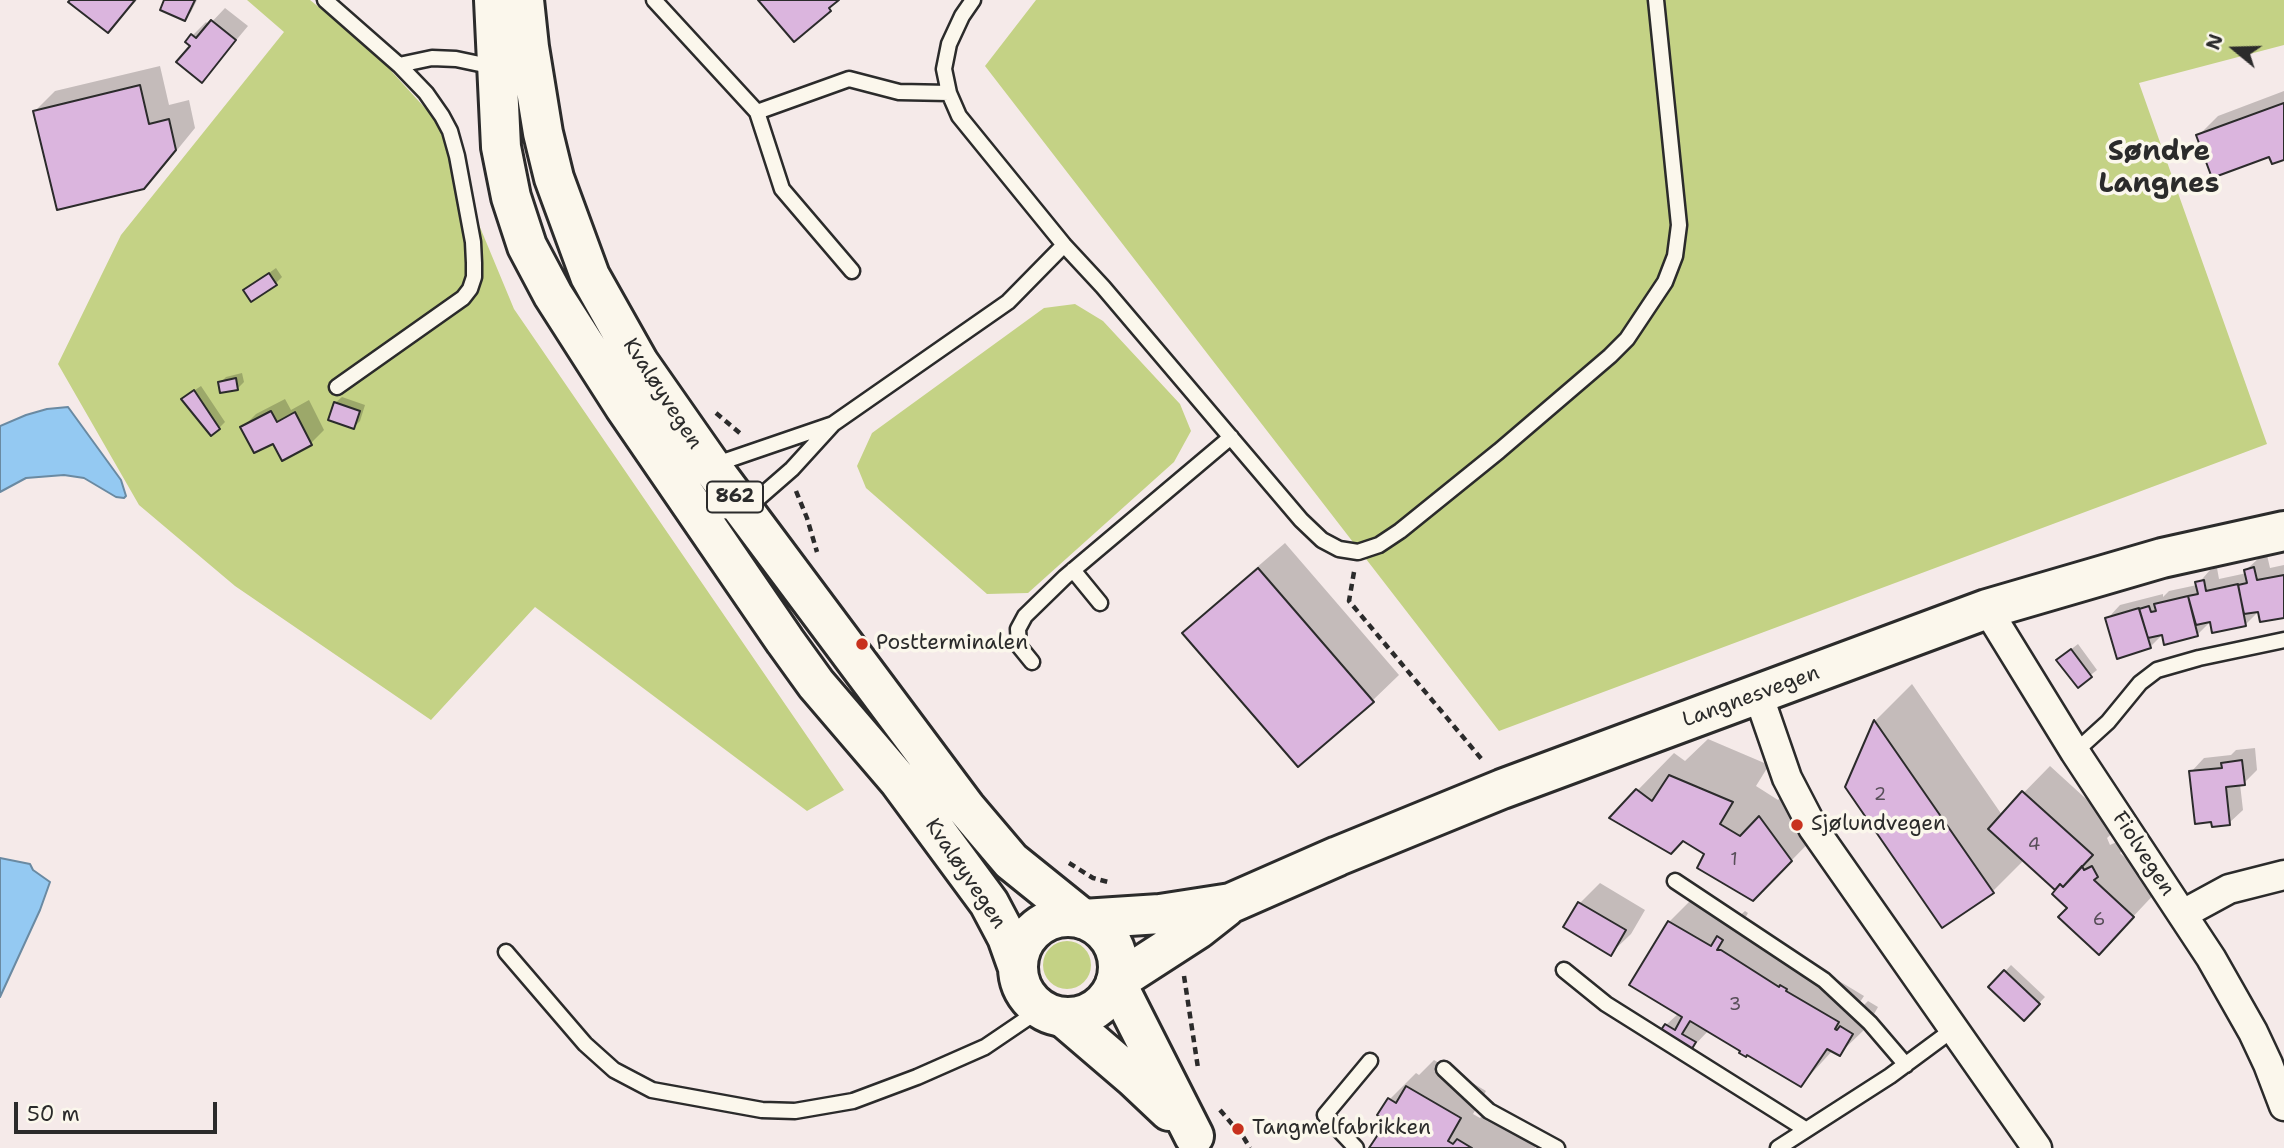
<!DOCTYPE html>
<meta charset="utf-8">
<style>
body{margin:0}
#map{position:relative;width:2284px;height:1148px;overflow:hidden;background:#f5eae9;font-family:"Shantell Sans",sans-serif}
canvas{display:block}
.north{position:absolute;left:2200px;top:14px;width:70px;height:70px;-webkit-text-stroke:5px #fbf7ec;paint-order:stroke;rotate:289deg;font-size:19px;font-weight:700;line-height:28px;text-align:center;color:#2b2b2b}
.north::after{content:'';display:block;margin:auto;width:24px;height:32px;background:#2b2b2b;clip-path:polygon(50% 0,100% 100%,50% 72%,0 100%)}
.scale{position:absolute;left:14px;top:1102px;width:203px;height:32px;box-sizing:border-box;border:4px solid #2b2b2b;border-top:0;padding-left:9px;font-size:21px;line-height:24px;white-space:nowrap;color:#2b2b2b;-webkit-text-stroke:5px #fbf7ec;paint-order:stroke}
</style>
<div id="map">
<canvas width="2284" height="1148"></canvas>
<div class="north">N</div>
<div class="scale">50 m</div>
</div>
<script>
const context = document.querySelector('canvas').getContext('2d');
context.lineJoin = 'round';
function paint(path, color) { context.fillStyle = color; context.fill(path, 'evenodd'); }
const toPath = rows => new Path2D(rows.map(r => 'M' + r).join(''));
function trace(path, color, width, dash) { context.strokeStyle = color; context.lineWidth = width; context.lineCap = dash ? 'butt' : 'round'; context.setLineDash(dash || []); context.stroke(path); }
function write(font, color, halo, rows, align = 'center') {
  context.font = font + ' "Shantell Sans",sans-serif'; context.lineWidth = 7; context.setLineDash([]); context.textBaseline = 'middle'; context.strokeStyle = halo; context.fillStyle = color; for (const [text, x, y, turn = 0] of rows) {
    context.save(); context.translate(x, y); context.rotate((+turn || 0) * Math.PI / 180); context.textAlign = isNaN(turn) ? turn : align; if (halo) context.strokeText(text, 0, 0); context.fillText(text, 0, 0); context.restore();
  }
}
paint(toPath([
 [247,0,310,0,373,51,435,119,514,309,844,790,807,811,535,607,431,720,235,586,139,505,58,364,121,235,284,32],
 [1036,0,2284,0,2284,45,2139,83,2267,444,1499,731,985,66],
 [1075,304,1103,321,1180,404,1191,431,1174,462,1028,593,987,594,866,488,857,466,872,433,1044,308],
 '1043 965a24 24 0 1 1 48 0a24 24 0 1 1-48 0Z'
]), '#c4d285');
const water = toPath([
 [68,407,121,480,126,496,124,498,116,497,84,478,64,475,26,478,0,492,0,426,26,415,47,409,68,407],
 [0,858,30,864,33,870,50,882,40,910,0,997,0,858]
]);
paint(water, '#94c9f2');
trace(water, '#6a8aa2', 2);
paint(toPath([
 [72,0,137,0,108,31],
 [166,0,197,0,191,12,185,19],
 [225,8,248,26,202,81,192,45,187,41,206,22,209,25],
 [160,66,169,105,189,100,195,128,164,166,143,187,35,111,55,91],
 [2284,91,2284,158,2198,136,2218,116],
 [276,268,282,277,276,283,245,290],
 [242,373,244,382,238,388,220,383,226,377],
 [201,386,225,422,219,428,189,394],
 [342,397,365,405,360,421,354,427,335,403],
 [285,399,291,410,309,400,324,430,311,443,243,427,256,414],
 [1285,543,1399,675,1372,701,1185,633,1211,607],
 [2267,555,2270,568,2284,565,2284,617,2260,610,2246,624,2211,621,2197,635,2163,634,2150,647,2107,619,2120,605,2163,594,2163,597,2169,591,2197,585,2210,570,2217,568,2219,579,2247,573,2246,570,2260,557],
 [2078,644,2097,670,2078,685,2065,654],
 [1912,684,2002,815,2050,766,2118,828,2107,838,2110,845,2119,841,2123,850,2120,853,2159,889,2099,953,2057,890,2024,860,1992,892,1847,787,1875,721],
 [1708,739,1769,765,1756,786,1778,800,1797,781,1828,823,1790,862,1707,854,1637,791,1674,753,1685,761],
 [2255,748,2257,770,2244,783,2240,784,2243,810,2229,823,2191,772,2204,758,2231,755,2236,750],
 [1600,883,1645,910,1631,934,1610,954,1565,927,1580,903],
 [1696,895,1736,919,1745,911,1748,913,1742,924,1806,961,1812,963,1811,964,1864,996,1860,1002,1864,1005,1868,1001,1878,1007,1866,1028,1839,1054,1833,1050,1801,1085,1709,1030,1690,1050,1666,1025,1679,1013,1632,985,1669,922],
 [2011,965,2045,997,2024,1019,1991,987],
 [1434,1060,1486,1091,1473,1114,1480,1118,1484,1114,1536,1144,1535,1148,1371,1148,1389,1120,1390,1099,1416,1073,1419,1075]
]), '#0003');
const building = toPath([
 [70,0,135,0,108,33,68,2,70,0],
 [164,0,195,0,185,21,160,10,164,0],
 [758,0,839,0,829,8,831,11,794,42,758,0],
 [211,20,236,40,202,83,176,62,190,46,185,42,191,34,196,38,211,20],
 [140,85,149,124,169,119,176,150,144,189,57,210,33,111,140,85],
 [2284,103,2284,160,2272,164,2269,157,2212,178,2196,135,2284,103],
 [269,273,277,285,251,302,243,290,269,273],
 [236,378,238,390,220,393,218,382,236,378],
 [194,390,220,429,211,436,181,399,194,390],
 [334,402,360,411,354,429,328,420,334,402],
 [271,411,277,422,295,412,312,445,282,461,273,444,254,453,240,427,271,411],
 [2254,567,2257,580,2284,575,2284,618,2260,622,2258,612,2244,614,2238,585,2247,583,2244,570,2254,567],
 [1258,568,1374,702,1298,767,1182,633,1258,568],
 [2204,580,2206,591,2238,584,2246,626,2212,633,2210,622,2196,625,2188,596,2198,594,2195,582,2204,580],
 [2188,596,2198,636,2164,645,2162,635,2148,638,2139,609,2149,606,2151,612,2156,611,2154,604,2188,596],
 [2139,608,2151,648,2117,659,2105,618,2139,608],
 [2071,649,2092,677,2078,688,2056,660,2071,649],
 [1874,720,1994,893,1942,928,1845,787,1874,720],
 [2242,760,2245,785,2226,787,2230,825,2212,827,2211,822,2195,824,2189,771,2222,768,2221,763,2242,760],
 [1669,775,1733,802,1720,824,1740,836,1759,816,1792,861,1753,901,1697,868,1704,854,1683,841,1671,854,1609,818,1636,789,1652,801,1669,775],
 [2022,791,2093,855,2063,887,2060,884,2055,890,1988,829,2022,791],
 [2082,866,2084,870,2092,866,2098,877,2094,880,2134,917,2099,955,2058,917,2067,908,2052,894,2060,884,2063,887,2082,866],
 [1578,902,1626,930,1611,956,1563,927,1578,902],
 [1668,921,1711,946,1717,936,1723,940,1717,950,1721,950,1779,987,1780,985,1787,989,1786,991,1839,1022,1835,1029,1837,1030,1840,1026,1853,1034,1840,1056,1827,1049,1801,1087,1747,1055,1746,1057,1739,1053,1740,1051,1690,1021,1682,1034,1696,1042,1690,1052,1659,1033,1665,1024,1675,1030,1682,1017,1629,985,1668,921],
 [2004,970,2040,1004,2024,1021,1988,987,2004,970],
 [1406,1086,1461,1118,1448,1141,1453,1144,1457,1139,1472,1148,1369,1148,1387,1121,1377,1115,1388,1098,1396,1103,1406,1086]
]);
paint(building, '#dbb5de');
trace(building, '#2b2b2b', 2);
const lane = toPath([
 [325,0,399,65,426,93,442,116,450,131,457,156,473,242,474,263,474,277,470,289,463,298,337,387],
 [654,0,757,112,849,79,899,92,949,93],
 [973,0,962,16,949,44,944,69,949,93,959,116,1064,245,1103,287,1301,520,1322,540,1339,549,1358,552,1379,545,1400,531,1499,451,1610,356,1627,339,1665,282,1675,256,1679,225,1656,0],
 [399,65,432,58,456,59,494,67],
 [757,112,782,189,852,271],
 [715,468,728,460,833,424],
 [701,513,745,510,792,469,833,424,1008,302,1064,245],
 [1073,570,1100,603],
 [1032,662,1019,646,1018,629,1025,616,1065,577,1231,437],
 [2075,752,2108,722,2140,683,2157,670,2199,658,2284,640],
 [1675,881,1824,980,1870,1023,1906,1065],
 [506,952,585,1044,614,1070,652,1090,762,1110,795,1111,853,1101,917,1077,985,1047,1041,1009],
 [1564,970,1606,1004,1805,1129],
 [1444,1069,1489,1111,1557,1148],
 [1356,1148,1325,1115,1370,1061],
 [1778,1148,1890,1076,1955,1028]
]);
const street = toPath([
 [1987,609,2075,752,2211,958,2253,1032,2268,1064,2284,1106],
 [1758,694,1787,778,1813,828,2037,1148],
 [2183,914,2229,889,2284,875]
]);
const secondary = toPath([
 [1083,919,1160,914,1231,903,1338,856,1502,789,1987,609,2162,558,2284,531],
 [1063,1017,1133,1077,1169,1111],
 [1194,1136,1116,982,1198,929,1226,907]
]);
const primary = toPath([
 [494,0,501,147,511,197,527,246,553,295,624,406,785,641,816,684,899,781,989,903,1007,937,1018,968],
 [524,0,529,47,543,133,554,178,590,276,639,363,713,469,966,808,1011,861,1083,919],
 '1018 967a50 50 0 1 1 100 0a50 50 0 1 1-100 0Z'
]);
trace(lane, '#2b2b2b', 19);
trace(street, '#2b2b2b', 33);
trace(secondary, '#2b2b2b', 44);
trace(primary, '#2b2b2b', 44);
trace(toPath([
 [716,413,741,434],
 [796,491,807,518,817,552],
 [1354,572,1349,601,1484,762],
 [1069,863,1093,878,1112,883],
 [1184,976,1198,1068],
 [1220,1110,1244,1138,1250,1148]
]), '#2b2b2b', 4.5, [7, 5]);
trace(lane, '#fbf7ec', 14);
trace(street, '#fbf7ec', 28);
trace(secondary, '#fbf7ec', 38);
trace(primary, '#fbf7ec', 38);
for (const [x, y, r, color] of [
 [862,644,7,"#c8321e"],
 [1797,825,7,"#c8321e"],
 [1238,1129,7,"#c8321e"]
]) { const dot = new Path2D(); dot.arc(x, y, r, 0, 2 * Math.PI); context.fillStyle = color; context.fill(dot); trace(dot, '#fbf7ec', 2.5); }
write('18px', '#574e58', null, [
 ["2",1880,795],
 ["4",2034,845],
 ["1",1734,860],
 ["6",2099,920],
 ["3",1735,1005]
]);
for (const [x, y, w] of [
 [735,497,56]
]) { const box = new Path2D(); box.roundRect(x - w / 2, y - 15.5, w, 31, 5); context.fillStyle = '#fbf7ec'; context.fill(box); trace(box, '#2b2b2b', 2); }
write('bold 19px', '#2b2b2b', null, [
 ["862",735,497]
]);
write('21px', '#2b2b2b', '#fbf7ec', [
 ["Kvaløyvegen",662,394,57],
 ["Langnesvegen",1751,697,-20],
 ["Fiolvegen",2143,854,57],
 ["Kvaløyvegen",965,874,56]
]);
write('21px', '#2b2b2b', '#fbf7ec', [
 ["Postterminalen",876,644],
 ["Sjølundvegen",1811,825],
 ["Tangmelfabrikken",1252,1129]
], 'left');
write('bold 28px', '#2b2b2b', '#fbf7ec', [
 ["Søndre",2159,153],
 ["Langnes",2159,185]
]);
</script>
